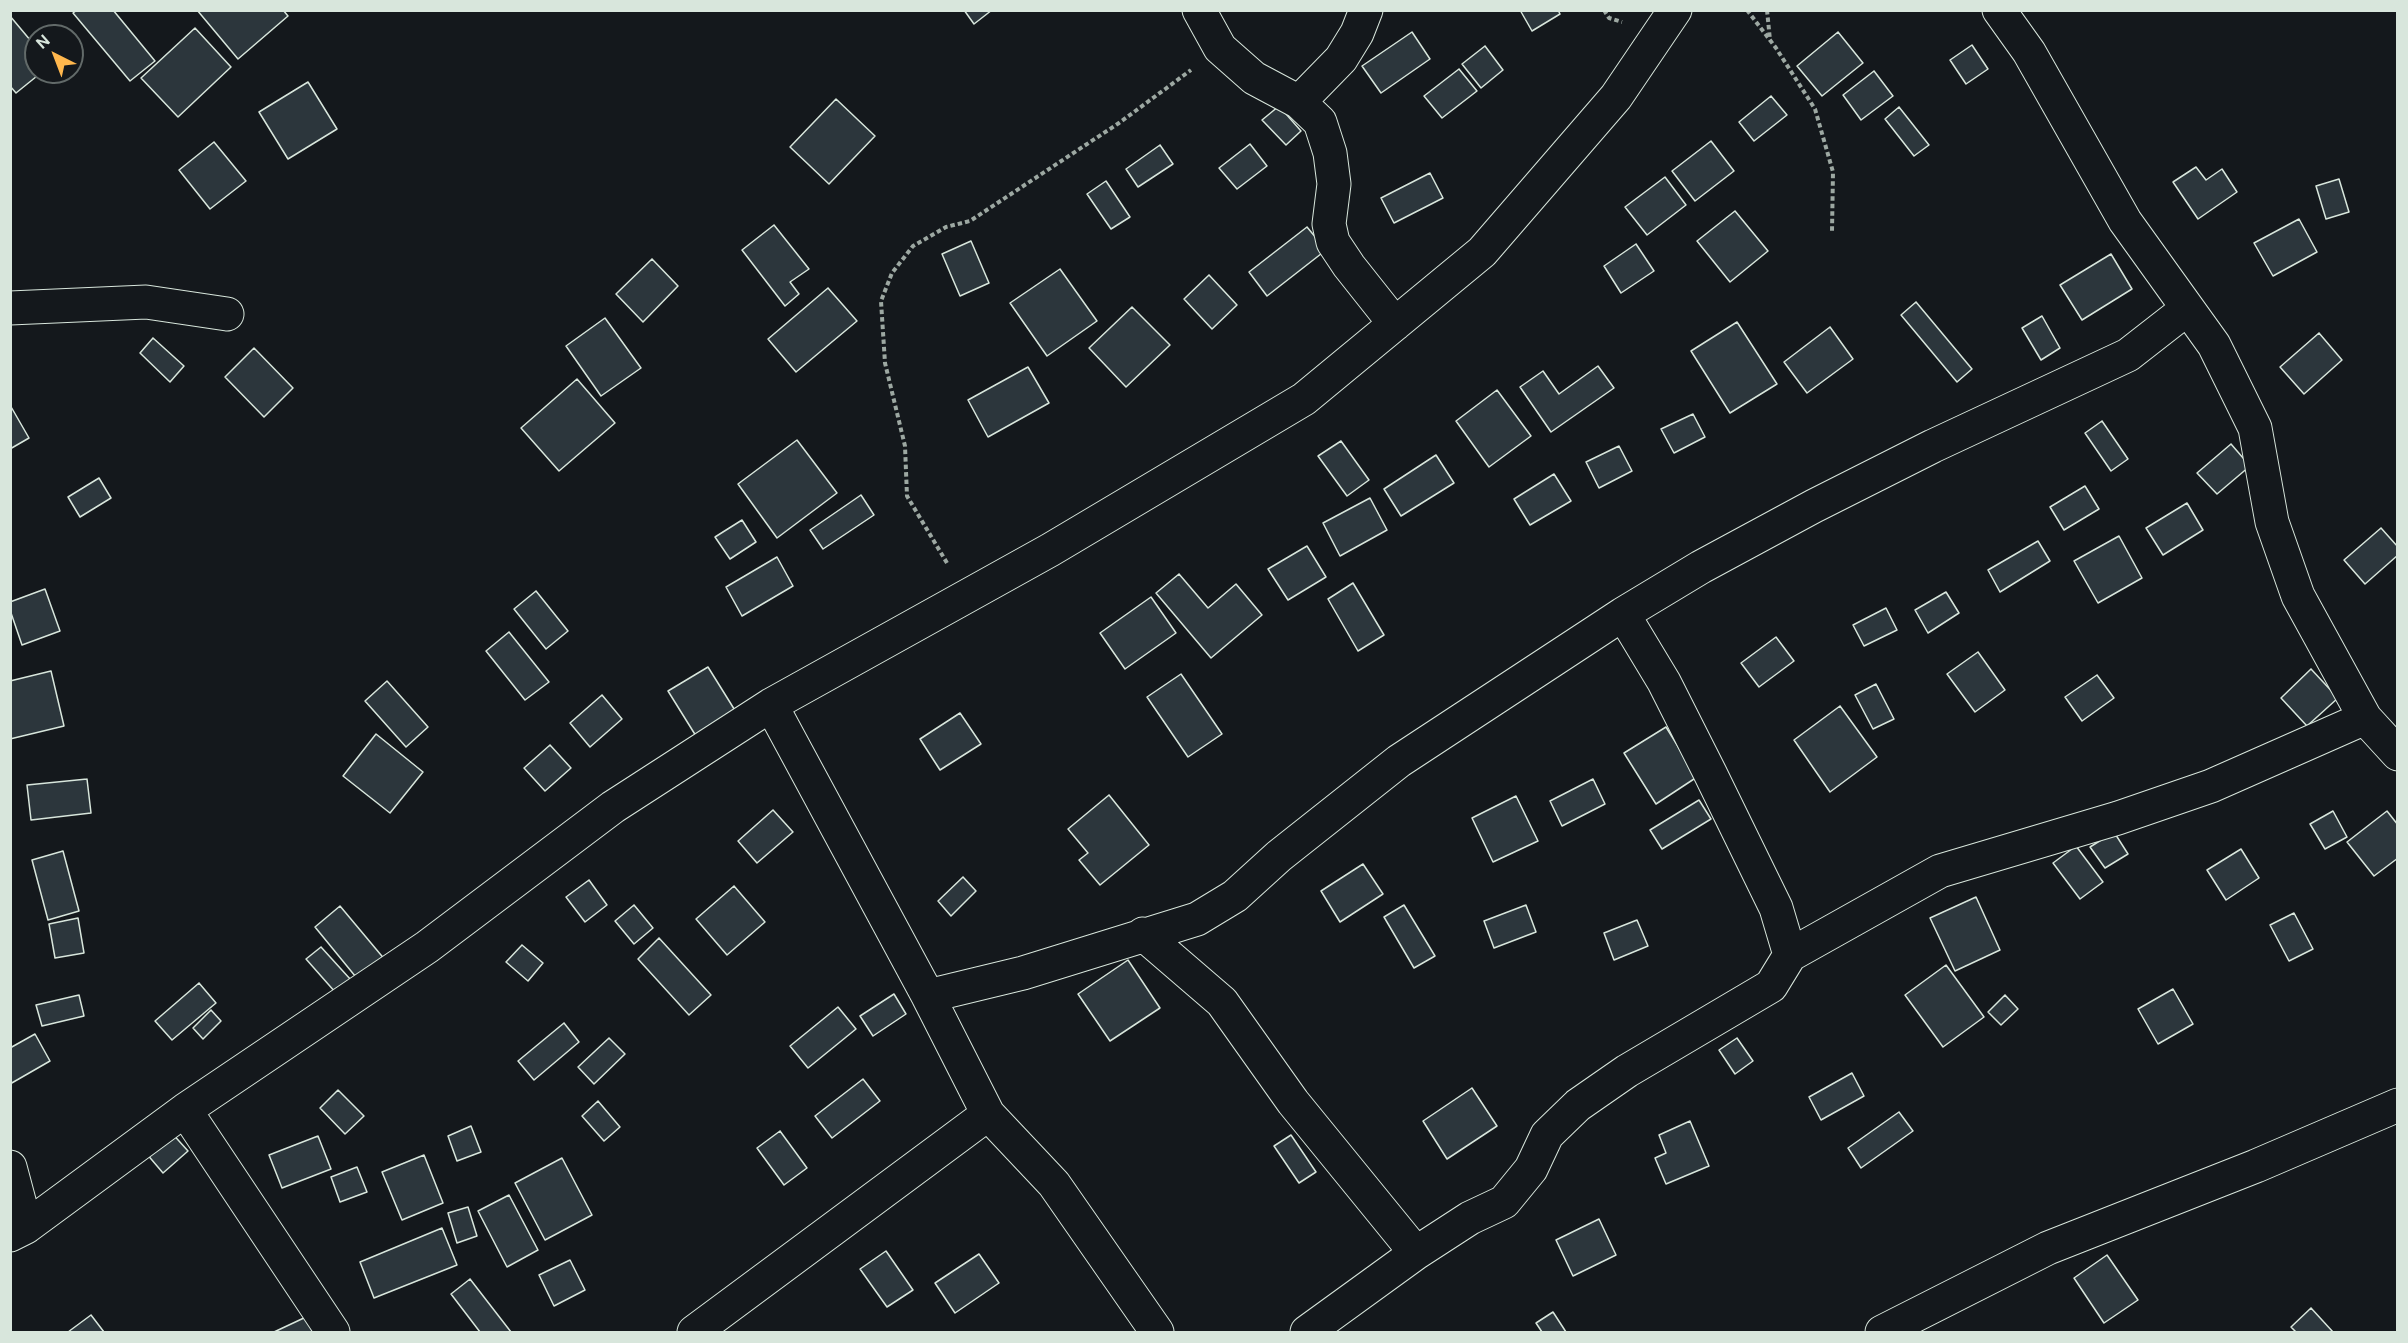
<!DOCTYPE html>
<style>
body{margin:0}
#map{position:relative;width:2408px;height:1343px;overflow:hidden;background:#14181c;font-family:"DM Sans",sans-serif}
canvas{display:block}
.frame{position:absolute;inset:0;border:12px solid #d8e6dc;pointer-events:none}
.north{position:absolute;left:24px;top:24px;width:60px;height:60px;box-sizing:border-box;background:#14181c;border:2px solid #626a69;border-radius:50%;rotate:318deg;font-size:16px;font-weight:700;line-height:24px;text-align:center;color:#d8e6dc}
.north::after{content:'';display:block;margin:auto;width:21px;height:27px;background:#ffb74d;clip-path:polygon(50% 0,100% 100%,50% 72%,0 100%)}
</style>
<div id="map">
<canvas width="2408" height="1343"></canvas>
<div class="frame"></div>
<div class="north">N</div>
</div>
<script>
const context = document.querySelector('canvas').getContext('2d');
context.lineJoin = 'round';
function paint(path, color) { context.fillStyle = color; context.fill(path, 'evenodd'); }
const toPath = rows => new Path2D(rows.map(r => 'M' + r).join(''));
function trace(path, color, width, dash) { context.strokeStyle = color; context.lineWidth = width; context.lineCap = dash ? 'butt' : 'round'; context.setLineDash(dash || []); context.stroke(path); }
const building = toPath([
 [77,10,113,10,155,61,130,81,73,13,77,10],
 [197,10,283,10,288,16,238,59,197,10],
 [964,10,992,10,974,24,964,10],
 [1520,10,1558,10,1560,14,1532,31,1520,10],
 [10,16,36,47,36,72,42,72,16,93,10,86,10,16],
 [195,28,231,67,178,117,141,78,195,28],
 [1412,32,1430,59,1381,93,1362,66,1412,32],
 [1838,32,1863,63,1822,96,1797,66,1838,32],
 [1972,45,1988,69,1966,84,1950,60,1972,45],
 [1485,46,1503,70,1481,88,1462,64,1485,46],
 [1459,69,1477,91,1442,118,1424,96,1459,69],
 [1874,71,1893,96,1861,120,1843,95,1874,71],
 [308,82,337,129,288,159,259,112,308,82],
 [1771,96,1787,115,1754,141,1739,122,1771,96],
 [836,99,875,136,829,184,790,147,836,99],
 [1279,106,1301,131,1286,145,1262,120,1279,106],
 [1899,107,1929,145,1914,156,1885,119,1899,107],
 [1711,141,1734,171,1695,201,1672,171,1711,141],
 [214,142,246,181,210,209,179,170,214,142],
 [1250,144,1267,166,1237,189,1219,168,1250,144],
 [1160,145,1173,164,1138,187,1126,169,1160,145],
 [2196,167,2206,180,2222,169,2237,192,2198,219,2173,182,2196,167],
 [1430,173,1443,198,1394,223,1381,198,1430,173],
 [1665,177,1686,205,1647,235,1625,207,1665,177],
 [2339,179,2349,212,2326,219,2316,186,2339,179],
 [1106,181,1130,217,1111,229,1087,194,1106,181],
 [1735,211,1768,251,1730,282,1697,241,1735,211],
 [2299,219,2317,252,2273,276,2254,243,2299,219],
 [774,225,809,269,790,282,799,294,785,306,742,250,774,225],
 [1307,227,1326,250,1267,296,1249,272,1307,227],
 [971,241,989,283,960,296,942,254,971,241],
 [1636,244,1654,271,1621,293,1604,266,1636,244],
 [2111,254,2132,289,2082,320,2060,285,2111,254],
 [652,259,678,286,643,322,616,294,652,259],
 [1060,269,1097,321,1047,356,1010,303,1060,269],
 [1209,275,1237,305,1212,329,1184,299,1209,275],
 [828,288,857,321,796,372,768,339,828,288],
 [1916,302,1972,369,1957,382,1901,315,1916,302],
 [1132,307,1170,345,1126,387,1089,348,1132,307],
 [2042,316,2060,348,2041,360,2022,328,2042,316],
 [605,318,641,368,601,396,566,346,605,318],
 [1737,322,1777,384,1730,413,1691,351,1737,322],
 [1830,327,1853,359,1807,393,1784,362,1830,327],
 [2319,333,2342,360,2304,394,2280,367,2319,333],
 [153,338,184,366,170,382,140,353,153,338],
 [254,348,293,388,264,417,225,377,254,348],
 [1598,366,1614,388,1551,432,1520,387,1543,371,1559,394,1598,366],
 [1028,367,1049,403,988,437,968,400,1028,367],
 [577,379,615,423,559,471,521,428,577,379],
 [1497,390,1531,436,1489,467,1456,421,1497,390],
 [10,405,29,438,10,449,10,405],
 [1693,414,1705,437,1674,453,1661,429,1693,414],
 [2102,421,2128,459,2111,471,2085,433,2102,421],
 [797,440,837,493,777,538,738,484,797,440],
 [1341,441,1369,480,1347,496,1318,456,1341,441],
 [2231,444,2250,466,2217,494,2197,473,2231,444],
 [1619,446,1632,471,1599,488,1586,462,1619,446],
 [1436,455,1454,483,1401,516,1384,489,1436,455],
 [1554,474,1571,501,1530,525,1514,499,1554,474],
 [99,478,111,498,80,517,68,497,99,478],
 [2085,486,2099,509,2064,530,2050,507,2085,486],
 [861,495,874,515,823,549,810,530,861,495],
 [1370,498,1387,530,1340,556,1323,523,1370,498],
 [2187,503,2203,530,2163,555,2146,528,2187,503],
 [742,520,756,542,730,559,715,537,742,520],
 [2381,528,2398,547,2398,555,2365,584,2344,560,2381,528],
 [2119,536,2142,578,2098,603,2074,561,2119,536],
 [2038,541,2050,561,2000,592,1988,570,2038,541],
 [1307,546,1326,577,1288,600,1268,569,1307,546],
 [777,557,793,586,742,616,726,587,777,557],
 [1179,574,1208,608,1236,584,1262,615,1211,658,1156,593,1179,574],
 [1353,583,1384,635,1358,651,1328,599,1353,583],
 [45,589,60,631,22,645,10,610,10,602,45,589],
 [536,591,568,631,546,649,514,609,536,591],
 [1946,592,1959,613,1928,633,1915,610,1946,592],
 [1151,597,1176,633,1125,669,1100,633,1151,597],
 [1886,608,1897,630,1864,646,1853,625,1886,608],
 [509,632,549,682,525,700,486,651,509,632],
 [1776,637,1794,661,1759,687,1741,663,1776,637],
 [1978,652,2005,690,1975,712,1947,674,1978,652],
 [708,667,736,712,696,736,668,691,708,667],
 [2311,669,2338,698,2307,726,2281,698,2311,669],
 [51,671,64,726,10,739,10,681,51,671],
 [1181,674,1222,734,1188,757,1147,697,1181,674],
 [2097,675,2114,698,2082,721,2065,697,2097,675],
 [387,681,428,727,406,747,365,701,387,681],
 [1876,684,1894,719,1873,729,1855,695,1876,684],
 [602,695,622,719,590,747,570,723,602,695],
 [1840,706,1877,757,1830,792,1794,740,1840,706],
 [960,713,981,744,940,770,920,739,960,713],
 [1666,727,1697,777,1656,804,1624,753,1666,727],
 [376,734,423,772,390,813,343,776,376,734],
 [550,745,571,768,545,791,524,768,550,745],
 [87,779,91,813,31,820,27,785,87,779],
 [1593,779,1605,804,1562,826,1550,801,1593,779],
 [1109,795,1149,845,1100,885,1079,860,1088,853,1068,829,1109,795],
 [1516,796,1538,841,1493,862,1472,818,1516,796],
 [1699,800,1711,819,1662,849,1650,830,1699,800],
 [773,810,793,832,757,863,738,841,773,810],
 [2333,811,2347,837,2325,849,2310,824,2333,811],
 [2387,811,2398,825,2398,858,2374,876,2347,842,2387,811],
 [2114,832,2128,854,2105,868,2090,847,2114,832],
 [2076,846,2103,882,2080,899,2053,863,2076,846],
 [2241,849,2259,878,2226,900,2207,870,2241,849],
 [63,851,79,911,48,920,32,860,63,851],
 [1363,864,1383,894,1340,922,1321,891,1363,864],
 [963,877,976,891,951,916,938,901,963,877],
 [589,880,607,905,585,922,566,897,589,880],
 [734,886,765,922,727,955,696,919,734,886],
 [1976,897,2000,950,1955,971,1930,918,1976,897],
 [634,905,653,928,634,944,615,921,634,905],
 [1404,905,1435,956,1414,968,1384,917,1404,905],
 [1526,905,1536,932,1494,948,1484,921,1526,905],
 [340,906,386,961,360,982,315,927,340,906],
 [2294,913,2313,949,2289,961,2270,925,2294,913],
 [78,918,84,953,55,958,49,924,78,918],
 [1637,920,1648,946,1614,960,1604,933,1637,920],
 [659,938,711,995,689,1015,638,959,659,938],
 [522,945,543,963,528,981,506,962,522,945],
 [321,947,351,980,336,993,306,959,321,947],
 [1128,960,1160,1008,1110,1041,1078,994,1128,960],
 [1946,965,1984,1017,1943,1047,1905,995,1946,965],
 [199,983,216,1003,172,1040,155,1021,199,983],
 [2173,989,2193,1024,2158,1044,2138,1009,2173,989],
 [894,994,906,1014,873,1036,860,1016,894,994],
 [79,995,84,1016,42,1026,36,1005,79,995],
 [2005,995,2018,1009,2001,1025,1988,1012,2005,995],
 [838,1007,856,1029,808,1068,790,1046,838,1007],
 [211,1010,221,1021,203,1039,193,1028,211,1010],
 [564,1023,579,1042,534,1080,518,1061,564,1023],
 [35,1034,50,1061,10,1084,10,1048,35,1034],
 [609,1038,625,1054,594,1084,578,1067,609,1038],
 [1737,1038,1753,1061,1735,1074,1719,1050,1737,1038],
 [1852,1073,1864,1096,1821,1120,1809,1097,1852,1073],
 [863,1079,880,1101,832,1138,815,1116,863,1079],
 [1472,1088,1497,1126,1447,1159,1423,1121,1472,1088],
 [338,1090,364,1116,345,1134,320,1108,338,1090],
 [598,1101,620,1127,604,1141,582,1116,598,1101],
 [1899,1112,1913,1131,1861,1168,1848,1148,1899,1112],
 [1690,1121,1709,1166,1666,1184,1655,1158,1666,1153,1659,1135,1690,1121],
 [471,1126,481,1152,457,1161,448,1136,471,1126],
 [170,1131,188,1151,163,1173,146,1153,170,1131],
 [780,1131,807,1168,784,1185,757,1148,780,1131],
 [1291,1135,1316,1172,1299,1183,1274,1146,1291,1135],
 [318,1136,331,1169,282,1188,269,1155,318,1136],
 [424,1155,443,1203,402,1220,382,1172,424,1155],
 [562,1158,592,1215,545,1240,515,1183,562,1158],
 [357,1167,367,1192,340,1202,331,1177,357,1167],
 [509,1195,538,1250,507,1267,478,1211,509,1195],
 [468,1207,477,1236,457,1243,448,1213,468,1207],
 [1599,1219,1616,1255,1573,1276,1556,1240,1599,1219],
 [442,1228,457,1265,374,1298,360,1262,442,1228],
 [886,1251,913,1290,887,1307,860,1269,886,1251],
 [979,1254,999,1283,955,1313,935,1283,979,1254],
 [2107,1255,2138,1300,2104,1323,2074,1278,2107,1255],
 [570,1260,585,1290,554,1306,539,1275,570,1260],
 [470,1279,511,1332,480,1332,451,1294,470,1279],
 [2311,1308,2333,1332,2296,1332,2291,1327,2311,1308],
 [1553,1312,1566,1332,1542,1332,1536,1323,1553,1312],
 [91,1315,104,1332,68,1332,91,1315],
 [306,1317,313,1332,274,1332,306,1317]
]);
paint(building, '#2c363c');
trace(building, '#d8e6dc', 1.5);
const street = toPath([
 [1199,10,1220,48,1254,78,1299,102,1320,122,1330,153,1334,184,1329,224,1333,242,1349,266,1395,324],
 [1999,10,2029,52,2125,221,2214,345,2255,428,2272,522,2298,596,2365,718,2398,754],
 [1299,102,1341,59,1357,33,1366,10],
 [10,308,146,302,227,314],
 [771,705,928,996,988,1114,1054,1184,1157,1332],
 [1143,934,1222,1002,1293,1102,1416,1253],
 [1790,955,1940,871,2118,818,2211,786,2365,718],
 [928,996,1023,973,1197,919,1235,896,1279,856,1399,761,1623,614,1701,567,1814,506,1933,446,2128,355,2187,309],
 [185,1110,333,1332],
 [10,1167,26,1227],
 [10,1235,26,1227,185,1110,427,947,613,807,771,705,1050,550,1304,399,1482,252,1616,97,1675,10],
 [694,1332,988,1114],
 [1307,1332,1416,1253,1470,1218,1504,1202,1531,1169,1547,1135,1578,1105,1627,1071,1771,986,1790,955,1776,908,1710,773,1664,682,1623,614],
 [1882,1332,2048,1248,2256,1166,2398,1105]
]);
trace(street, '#d8e6dc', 35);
trace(toPath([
 [1604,10,1609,18,1622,22],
 [1747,10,1776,48,1815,109,1833,172,1832,231],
 [1767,10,1770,40],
 [947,563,907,496,905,446,885,363,881,301,892,273,913,246,946,227,970,221,1119,123,1191,70]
]), '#9da8a2', 4, [4.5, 3]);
trace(street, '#14181c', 33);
</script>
